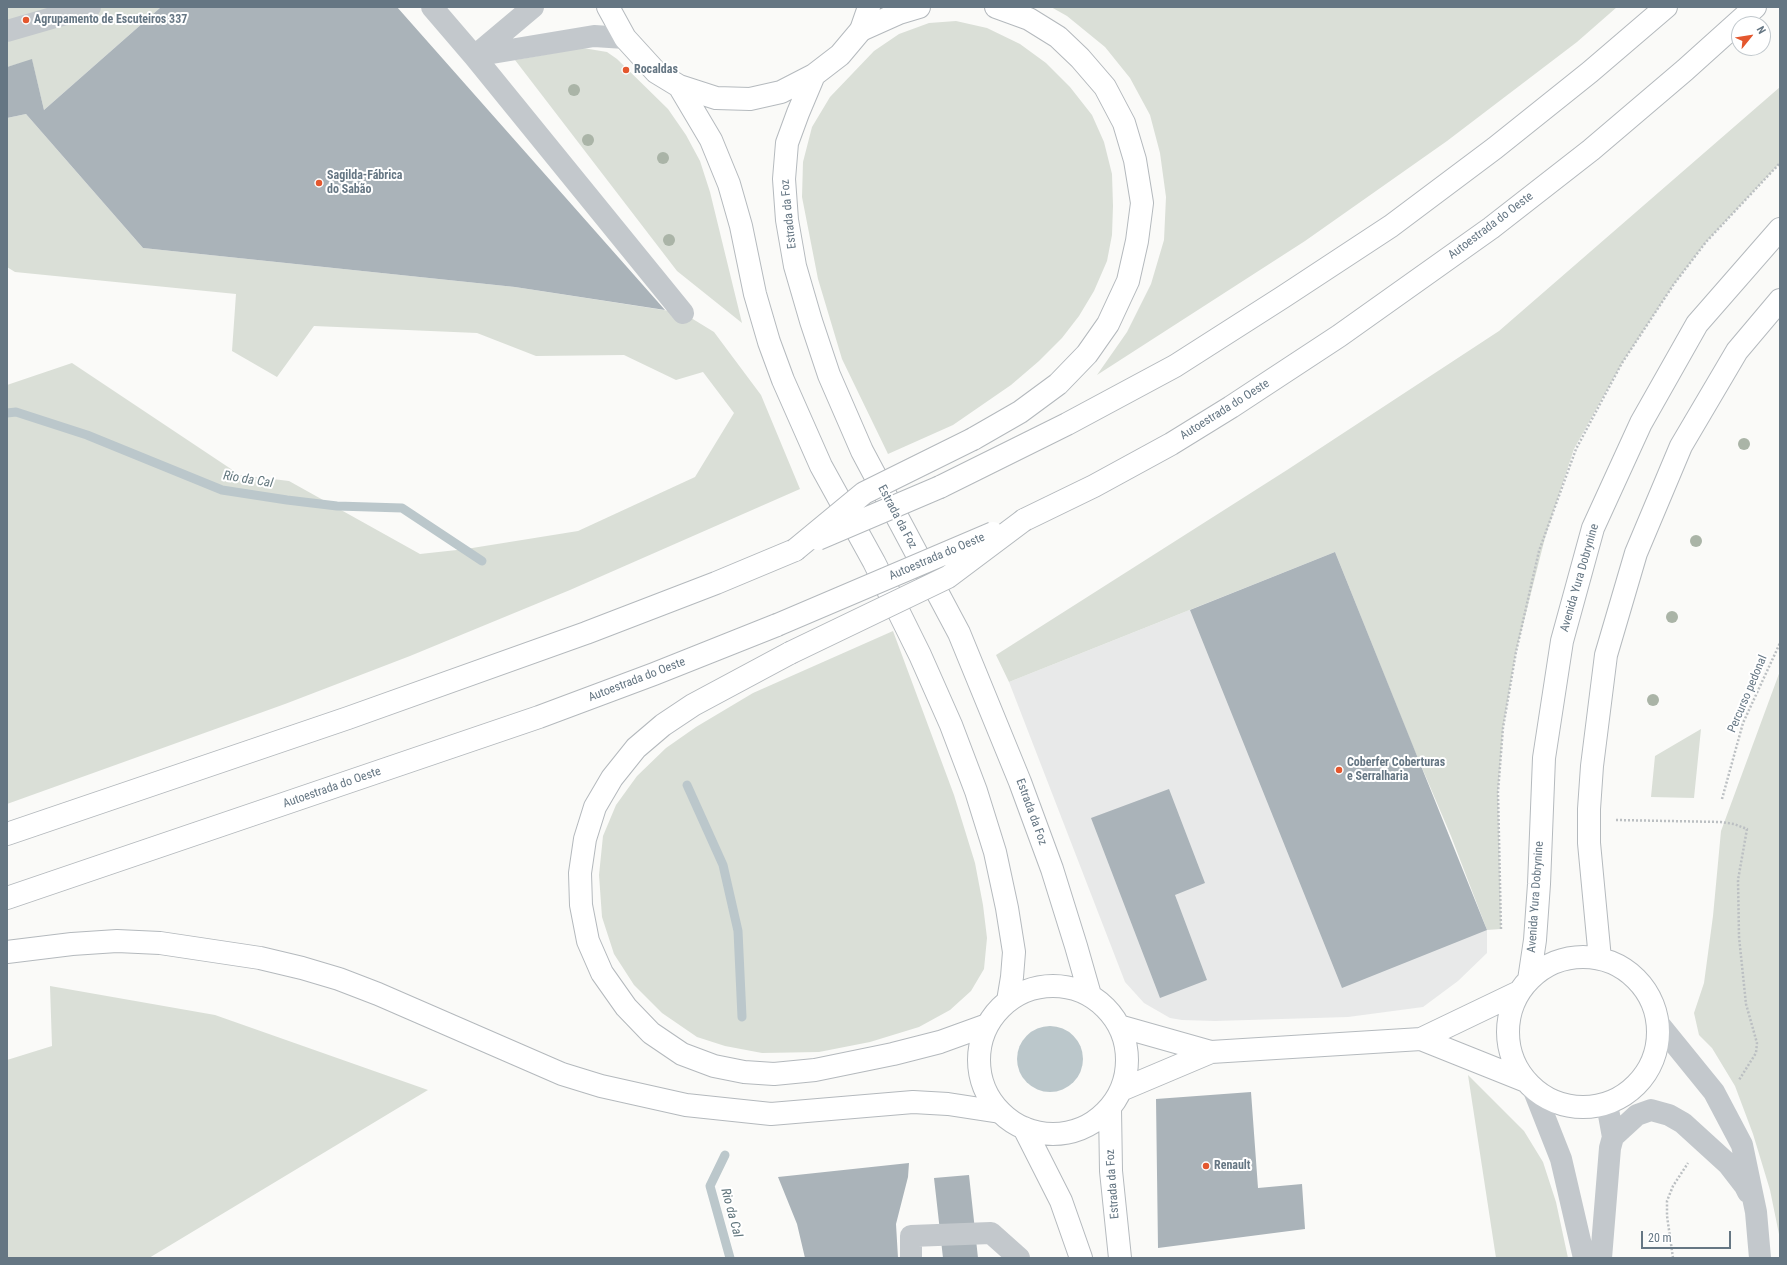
<!DOCTYPE html>
<meta charset="utf-8">
<style>
body{margin:0}
#map{position:relative;width:1787px;height:1265px;overflow:hidden;background:#fafaf8;font-family:"Roboto Condensed",sans-serif}
canvas{display:block}
.frame{position:absolute;inset:0;border:8px solid #657683;pointer-events:none}
.north{position:absolute;left:1731px;top:16px;width:40px;height:40px;box-sizing:border-box;background:#fff;border:1px solid #c1c8cd;border-radius:50%;rotate:60deg;font-size:11px;font-weight:700;line-height:16px;text-align:center;color:#657683}
.north::after{content:'';display:block;margin:auto;width:14px;height:18px;background:#e4572e;clip-path:polygon(50% 0,100% 100%,50% 72%,0 100%)}
.scale{position:absolute;left:1641px;top:1231px;width:90px;height:18px;box-sizing:border-box;border:2px solid #657683;border-top:0;padding-left:5px;font-size:12px;line-height:14px;white-space:nowrap;color:#657683;-webkit-text-stroke:3px #fff;paint-order:stroke}
</style>
<div id="map">
<canvas width="1787" height="1265"></canvas>
<div class="frame"></div>
<div class="north">N</div>
<div class="scale">20 m</div>
</div>
<script>
const context = document.querySelector('canvas').getContext('2d');
context.lineJoin = 'round';
function paint(path, color) { context.fillStyle = color; context.fill(path, 'evenodd'); }
const toPath = rows => new Path2D(rows.map(r => 'M' + r).join(''));
function trace(path, color, width, dash) { context.strokeStyle = color; context.lineWidth = width; context.lineCap = dash ? 'butt' : 'round'; context.setLineDash(dash || []); context.stroke(path); }
function write(font, color, halo, rows, align = 'center') {
  context.font = font + ' "Roboto Condensed",sans-serif'; context.lineWidth = 4; context.setLineDash([]); context.textBaseline = 'middle'; context.strokeStyle = halo; context.fillStyle = color; for (const [text, x, y, turn = 0] of rows) {
    context.save(); context.translate(x, y); context.rotate((+turn || 0) * Math.PI / 180); context.textAlign = isNaN(turn) ? turn : align; if (halo) context.strokeText(text, 0, 0); context.fillText(text, 0, 0); context.restore();
  }
}
paint(toPath([
 [1335,552,1411,742,1446,843,1487,930,1487,953,1458,981,1423,1007,1348,1017,1215,1021,1182,1020,1170,1018,1144,1003,1125,982,1009,682]
]), '#e8e9e9');
paint(toPath([
 [7,7,161,7,44,110,32,60,7,67],
 [1051,7,1617,7,1577,42,1447,141,1305,241,1097,375,1127,332,1151,284,1164,240,1166,197,1160,153,1150,115,1130,78,1105,47,1067,16],
 [956,21,987,28,1020,44,1046,63,1070,87,1092,115,1104,142,1112,174,1113,206,1112,235,1107,261,1094,291,1079,316,1062,338,1039,361,1011,385,953,425,888,454,842,359,818,279,802,197,803,162,812,127,830,97,874,51,899,34,929,23],
 [583,48,607,52,617,59,668,109,686,135,700,161,710,192,742,323,677,271,515,60],
 [1780,87,1780,163,1706,242,1674,284,1622,363,1574,449,1546,534,1516,652,1503,728,1498,792,1501,929,1487,930,1451,836,1411,742,1335,552,1009,682,996,655,1287,470,1499,331],
 [26,114,143,248,515,287,683,313,714,332,761,395,800,489,570,590,410,656,285,704,7,804,7,385,72,363,240,475,289,481,420,554,466,549,578,531,695,477,734,413,703,372,676,380,624,355,536,356,477,333,314,326,277,377,232,351,236,294,15,272,7,267,7,118],
 [893,631,954,795,975,863,983,905,987,938,984,969,971,991,950,1010,919,1027,870,1042,819,1052,762,1053,725,1046,697,1037,662,1013,634,985,614,954,602,917,599,875,603,836,616,805,637,776,666,748,696,727,753,693],
 [1780,671,1780,1239,1770,1190,1753,1134,1735,1086,1712,1048,1699,1035,1694,1013,1704,983,1713,916,1721,831],
 [1701,729,1694,798,1651,797,1655,756],
 [50,986,215,1015,428,1090,149,1258,7,1258,7,1060,52,1046],
 [1468,1075,1524,1131,1543,1162,1556,1202,1568,1258,1496,1258]
]), '#dadfd7');
paint(toPath([
 '1017 1059a33 33 0 1 1 66 0a33 33 0 1 1-66 0Z'
]), '#bbc7cb');
trace(toPath([
 [7,413,16,412,87,435,222,490,287,500,337,506,402,508,482,561],
 [687,785,723,865,738,931,742,1017],
 [725,1155,710,1186,730,1258]
]), '#bbc7cb', 9);
paint(toPath([
 [161,7,397,7,665,310,515,287,143,248,26,114,7,118,7,67,32,59,44,110],
 [1335,552,1487,930,1342,988,1190,610],
 [1169,789,1205,883,1175,895,1207,980,1160,998,1091,818],
 [1251,1092,1258,1188,1302,1184,1305,1229,1158,1248,1156,1099],
 [909,1163,908,1177,896,1224,898,1258,805,1258,797,1224,778,1177],
 [969,1175,978,1258,943,1258,934,1178]
]), '#aab3b9');
const major = toPath([
 [608,7,625,38,656,72,679,86,716,98,750,99,781,92,814,75,840,55,861,30,869,7],
 [814,75,798,113,787,143,784,179,787,220,795,266,811,321,829,375,862,451,959,633,1020,782,1052,869,1076,946,1090,995],
 [679,86,711,140,729,184,741,226,755,294,769,342,783,380,821,466,874,562,920,655,951,725,976,791,995,852,1007,908,1014,952,1012,977,1008,1001],
 '1508 1032a75 75 0 1 1 150 0a75 75 0 1 1-150 0Z',
 [1600,959,1589,843,1589,809,1592,766,1606,655,1636,553,1681,446,1737,351,1780,300],
 [1529,980,1535,940,1539,884,1544,758,1562,641,1593,528,1641,423,1697,324,1780,229],
 '979 1060a74 74 0 1 1 148 0a74 74 0 1 1-148 0Z',
 [1119,1026,1211,1052,1421,1039,1519,992],
 [1421,1039,1526,1081],
 [1121,1090,1211,1052],
 [1110,1109,1111,1171,1120,1258],
 [1024,1128,1061,1201,1081,1258]
]);
const highway = toPath([
 [861,30,899,13,919,7],
 [973,439,1020,412,1058,384,1087,354,1108,324,1128,281,1137,241,1142,203,1135,160,1124,123,1105,87,1080,58,1058,37,1029,19,996,7],
 [940,487,1067,424,1175,366,1283,297,1391,226,1495,148,1590,72,1666,7],
 [1024,520,1094,486,1171,444,1231,407,1339,336,1491,228,1591,150,1685,70,1755,7],
 [790,653,693,705,663,725,636,748,612,778,595,807,585,839,580,873,581,905,588,941,602,973,626,1007,651,1033,682,1054,714,1066,744,1072,774,1074,815,1070,893,1054,940,1042,987,1025],
 [7,834,348,718,586,633,716,583,795,550],
 [7,898,539,717,654,674,777,625],
 [7,952,72,944,117,941,160,943,260,958,302,968,339,979,378,994,562,1074,601,1086,686,1105,771,1114,913,1102,948,1104,1000,1112]
]);
trace(major, '#b5babe', 24);
trace(highway, '#b4b9bd', 24);
trace(toPath([
 [1722,799,1743,723,1780,643],
 [1616,820,1721,822,1734,824,1747,829,1738,880,1739,937,1746,1004,1757,1043,1756,1053,1739,1080],
 [1501,929,1498,792,1503,728,1516,652,1539,551,1576,449,1622,363,1674,284,1706,242,1780,163],
 [1673,1258,1667,1216,1667,1201,1673,1186,1688,1163]
]), '#bbbfc2', 2.5, [2, 2]);
trace(toPath([
 [432,7,474,56,683,313],
 [7,31,90,7],
 [476,55,533,7],
 [474,56,594,36,625,38],
 [1658,1023,1714,1092,1742,1145,1756,1212,1760,1258],
 [1533,1088,1561,1159,1584,1258],
 [1613,1137,1637,1115,1651,1110,1669,1115,1683,1123,1728,1164,1745,1186,1748,1192],
 [911,1258,911,1236,991,1233,1019,1258],
 [1601,1258,1610,1148,1613,1137,1607,1104]
]), '#c3c8cc', 22);
trace(major, '#fff', 22);
trace(highway, '#fff', 22);
const highwayBridge = toPath([
 [818,539,940,487],
 [795,550,864,493,973,439],
 [777,625,993,533],
 [790,653,948,577,1024,520]
]);
trace(highwayBridge, '#b4b9bd', 24, []);
trace(highwayBridge, '#fff', 22);
context.fillStyle = '#aab4a7';
for (const [x, y] of [
 [574,90],
 [588,140],
 [663,158],
 [669,240],
 [1744,444],
 [1696,541],
 [1672,617],
 [1653,700]
]) { context.beginPath(); context.arc(x, y, 6, 0, 2 * Math.PI); context.fill(); }
for (const [x, y, r, color] of [
 [26,20,4,"#e4572e"],
 [626,70,4,"#e4572e"],
 [319,183,4,"#e4572e"],
 [1339,770,4,"#e4572e"],
 [1206,1166,4,"#e4572e"]
]) { const dot = new Path2D(); dot.arc(x, y, r, 0, 2 * Math.PI); context.fillStyle = color; context.fill(dot); trace(dot, '#fff', 1.5); }
write('bold 12px', '#657683', '#fff', [
 ["Agrupamento de Escuteiros 337",34,20],
 ["Rocaldas",634,70],
 ["Sagilda-Fábrica",327,176],
 ["do Sabão",327,190],
 ["Coberfer Coberturas",1347,763],
 ["e Serralharia",1347,777],
 ["Renault",1214,1166]
], 'left');
write('12px', '#657683', '#fff', [
 ["Estrada da Foz",789,214,-96],
 ["Autoestrada do Oeste",1491,226,-37],
 ["Autoestrada do Oeste",1225,410,-32],
 ["Estrada da Foz",897,517,62],
 ["Autoestrada do Oeste",937,557,-23],
 ["Avenida Yura Dobrynine",1580,578,-74],
 ["Autoestrada do Oeste",637,680,-21],
 ["Percurso pedonal",1748,694,-67],
 ["Autoestrada do Oeste",332,788,-19],
 ["Estrada da Foz",1031,812,70],
 ["Avenida Yura Dobrynine",1536,897,-86],
 ["Estrada da Foz",1113,1184,-94]
]);
write('italic 13px', '#60757c', '#fff', [
 ["Rio da Cal",248,480,9],
 ["Rio da Cal",731,1213,75]
]);
</script>
